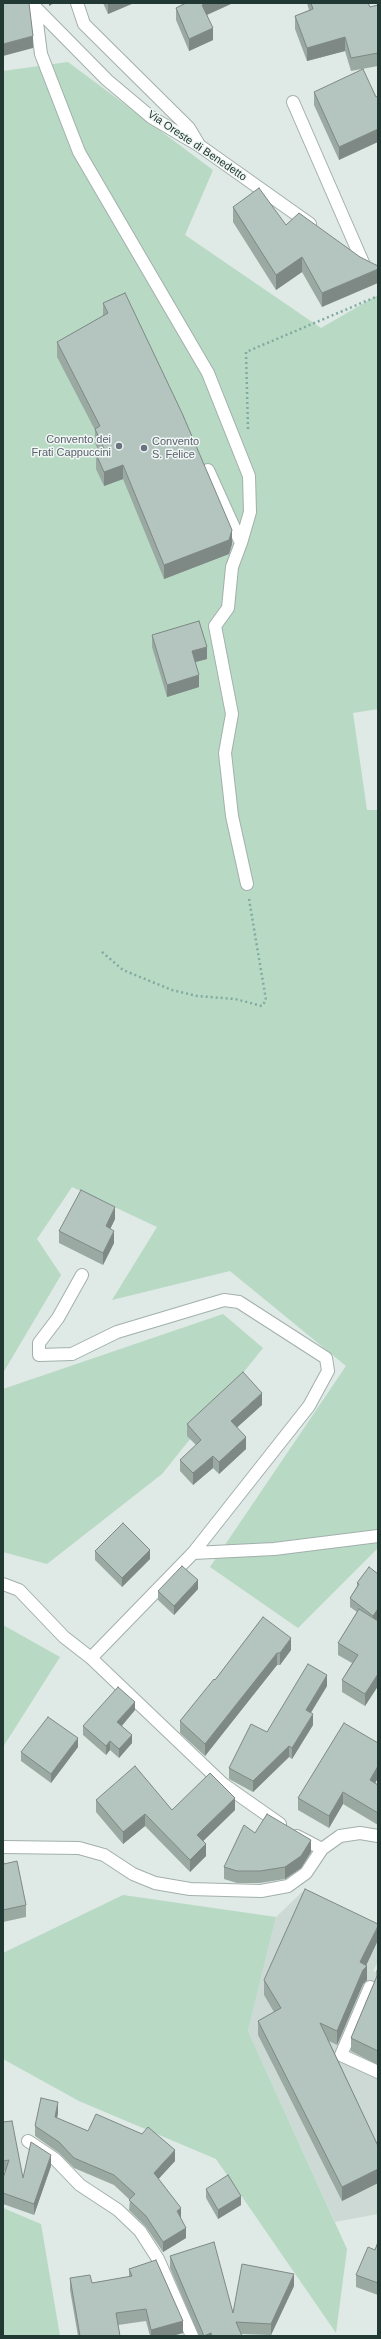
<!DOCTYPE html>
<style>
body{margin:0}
#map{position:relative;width:381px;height:2339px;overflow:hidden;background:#dfe9e5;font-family:Helvetica,sans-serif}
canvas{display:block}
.frame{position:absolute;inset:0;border:4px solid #213833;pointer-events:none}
</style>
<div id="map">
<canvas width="381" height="2339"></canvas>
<div class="frame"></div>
</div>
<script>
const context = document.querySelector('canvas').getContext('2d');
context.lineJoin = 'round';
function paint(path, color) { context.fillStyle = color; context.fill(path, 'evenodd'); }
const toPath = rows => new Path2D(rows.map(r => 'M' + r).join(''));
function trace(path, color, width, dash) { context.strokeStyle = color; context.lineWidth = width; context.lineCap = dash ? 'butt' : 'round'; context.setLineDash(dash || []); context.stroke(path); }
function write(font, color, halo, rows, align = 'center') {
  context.font = font + ' Helvetica,sans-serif'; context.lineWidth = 3; context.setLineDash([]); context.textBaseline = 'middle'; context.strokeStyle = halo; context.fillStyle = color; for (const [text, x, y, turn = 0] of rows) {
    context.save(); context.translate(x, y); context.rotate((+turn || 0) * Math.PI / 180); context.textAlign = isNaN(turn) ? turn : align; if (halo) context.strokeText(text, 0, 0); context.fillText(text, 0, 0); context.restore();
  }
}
paint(toPath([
 [302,1892,378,1933,378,1961,373,1971,378,1973,378,2214,335,2222,248,2031,276,1917]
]), '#cdd9d4');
paint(toPath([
 [68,62,213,170,185,235,321,328,378,295,378,709,353,713,367,810,378,810,378,1548,298,1628,210,1567,346,1366,230,1271,112,1300,157,1227,72,1187,37,1239,61,1275,3,1373,3,71],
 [223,1314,263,1348,162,1474,47,1564,3,1552,3,1389],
 [3,1625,60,1657,3,1747],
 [123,1895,276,1917,248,2031,347,2249,336,2333,216,2159,79,2101,3,2059,3,1953],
 [3,2208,41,2224,60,2336,3,2336]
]), '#b8d9c4');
const minor = toPath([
 [77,3,84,24,189,128,198,143],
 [34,6,107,80,151,117,200,146,310,224],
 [35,7,41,54,79,152,208,373,249,476,250,512,241,543,208,470],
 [293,102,364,265],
 [241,543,232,567,228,608,215,626,232,714,225,753,232,816,247,884],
 [82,1275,58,1318,39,1343,39,1355,72,1354,117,1332,224,1300,239,1302,326,1358,328,1371,309,1406,193,1553,91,1658],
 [193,1553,274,1549,378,1536],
 [3,1584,19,1590,64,1637,91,1658,223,1784,280,1824],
 [297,1836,322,1849,340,1836,360,1833,378,1836],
 [3,1847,79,1848,104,1855,133,1874,155,1883,190,1889,261,1891,288,1886,306,1873,322,1849],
 [370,1987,341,2055,378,2072],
 [28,2141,55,2159,80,2185,118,2210,140,2231,158,2259,192,2336]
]);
trace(minor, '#a2b0ac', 14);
trace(toPath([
 [248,429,246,352,378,296],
 [102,952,123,970,172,990,197,996,235,999,262,1006,266,1000,249,899]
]), '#81aba1', 2.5, [2, 3]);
trace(minor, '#fff', 12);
paint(toPath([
 [103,3,134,3,108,14],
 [186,3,233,3,207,15,213,40,189,51,176,20,176,8],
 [307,3,368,3,370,7,378,5,378,66,351,71,345,51,307,61,295,29,295,16,309,10],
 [314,92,376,97,339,160,314,105],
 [233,207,286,225,360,257,322,307,302,272,276,290,233,222],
 [103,303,232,544,229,554,164,579,123,479,104,486,96,469,96,454,99,453,95,443,95,430,57,357,57,342,103,316],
 [152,635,207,659,195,662,199,687,167,697,152,647],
 [115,1219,110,1229,114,1243,103,1265,59,1243,59,1231],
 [262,1405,237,1427,246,1449,219,1474,213,1468,193,1485,180,1471,180,1460,196,1445,187,1436,187,1424],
 [95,1551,150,1559,122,1587,95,1560],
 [378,1574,378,1618,376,1620,378,1621,378,1686,365,1706,342,1692,342,1680,352,1663,338,1655,338,1643,357,1612,350,1607,350,1598,357,1586,357,1583],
 [198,1589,174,1615,158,1600,158,1591],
 [263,1617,291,1650,280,1665,277,1665,205,1756,180,1733,180,1721,215,1680],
 [327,1686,311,1713,313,1725,292,1759,289,1757,253,1792,229,1779,229,1768,267,1732],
 [135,1710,122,1726,132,1743,119,1758,110,1750,106,1755,83,1735,83,1726],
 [378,1743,378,1778,375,1783,378,1785,378,1825,343,1804,329,1828,298,1810,298,1798],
 [78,1747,51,1783,21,1761,21,1752],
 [96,1800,172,1810,235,1810,203,1841,206,1856,190,1872,145,1826,123,1844,96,1812],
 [255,1833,311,1852,301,1868,285,1879,260,1883,237,1883,224,1879,224,1867],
 [3,1859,4,1864,26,1905,26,1917,3,1922],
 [378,1940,366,1965,367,1980,363,1984,337,2045,329,2041,378,2146,378,2183,342,2201,258,2035,258,2021,274,2012,264,1995,264,1980],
 [378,1971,378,2065,351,2051,351,2038,377,1976],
 [58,2113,57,2118,88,2131,175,2161,158,2179,181,2219,186,2238,163,2252,146,2227,129,2210,130,2200,114,2185,74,2168,59,2153,35,2136,35,2126],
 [3,2122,23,2178,51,2166,34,2215,3,2204,3,2178,6,2171,3,2171],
 [206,2189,241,2205,218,2219,206,2198],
 [378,2242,378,2295,356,2287,356,2275,375,2250],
 [170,2256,233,2313,294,2286,271,2335,241,2334,242,2336,199,2336,170,2268],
 [129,2269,183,2333,172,2336,150,2336,146,2321,118,2325,120,2336,78,2336,70,2290,70,2278,92,2283,129,2277]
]), '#9ba9a3');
paint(toPath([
 [49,3,54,3,49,6],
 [108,3,134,3,108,14],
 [206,3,233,3,202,17,202,5],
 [213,28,213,40,189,51,189,39],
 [33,36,33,48,3,56,3,44],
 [345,37,345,51,307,61,307,48],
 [378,129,378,142,339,160,339,147],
 [302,257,302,272,276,290,276,275],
 [378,269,378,283,322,307,322,293],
 [123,465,123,479,104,486,104,472],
 [232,530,232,544,229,554,164,579,164,565],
 [207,647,207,659,192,663,192,651],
 [199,675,199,687,167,697,167,685],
 [115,1207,115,1219,106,1238,106,1226],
 [114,1231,114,1243,103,1265,103,1253],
 [262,1393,262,1405,231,1433,231,1421],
 [246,1437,246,1449,219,1474,219,1462],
 [213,1456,213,1468,193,1485,193,1473],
 [150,1550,150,1559,122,1587,122,1578],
 [198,1580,198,1589,174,1615,174,1606],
 [378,1609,378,1618,373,1624,373,1616],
 [291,1638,291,1650,280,1665,280,1653],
 [277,1653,277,1665,205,1756,205,1744],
 [378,1674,378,1686,365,1706,365,1694],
 [327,1675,327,1686,306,1720,306,1710],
 [135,1702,135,1710,117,1731,117,1722],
 [313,1714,313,1725,292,1759,292,1748],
 [132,1735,132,1743,119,1758,119,1749],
 [78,1738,78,1747,51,1783,51,1774],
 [110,1741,110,1750,106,1755,106,1746],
 [289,1746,289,1757,253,1792,253,1781],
 [378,1766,378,1778,370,1792,370,1780],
 [343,1792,343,1804,329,1828,329,1816],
 [235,1798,235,1810,197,1847,197,1835],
 [145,1814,145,1826,123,1844,123,1832],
 [311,1840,311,1852,301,1868,285,1879,285,1867],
 [206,1844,206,1856,190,1872,190,1860],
 [378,1926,378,1940,365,1968,367,1966,367,1980,363,1984,337,2045,337,2031,360,1962],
 [58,2102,58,2113,55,2127,55,2117],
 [175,2150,175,2161,154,2184,154,2173],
 [51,2155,51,2166,34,2215,34,2204],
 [378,2169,378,2183,342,2201,342,2187],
 [241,2196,241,2205,218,2219,218,2210],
 [181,2208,181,2219,177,2211],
 [186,2228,186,2238,163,2252,163,2242],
 [294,2274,294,2286,271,2335,271,2324],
 [183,2321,183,2333,172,2336,151,2336,151,2330],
 [211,2333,211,2336,205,2336]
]), '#7e8985');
const building = toPath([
 [3,3,29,3,33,36,3,44,3,3],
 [186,3,206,3,202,5,213,28,189,39,176,8,186,3],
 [311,3,368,3,370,7,378,5,378,53,351,58,345,37,307,48,295,16,313,9,311,3],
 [363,69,376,97,378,96,378,129,339,147,314,92,363,69],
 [259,188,286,225,299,213,360,257,378,266,378,269,322,293,302,257,276,275,233,207,259,188],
 [125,293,182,413,232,530,229,540,164,565,123,465,104,472,96,454,105,451,95,429,100,426,57,342,108,313,103,303,125,293],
 [199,621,207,647,192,651,199,675,167,685,152,635,199,621],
 [81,1190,115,1207,106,1226,114,1231,103,1253,59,1231,81,1190],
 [243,1372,262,1393,231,1421,246,1437,219,1462,213,1456,193,1473,180,1460,201,1440,187,1424,243,1372],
 [123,1523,150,1550,122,1578,95,1551,123,1523],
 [182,1566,198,1580,174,1606,158,1591,182,1566],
 [369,1567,378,1574,378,1609,373,1616,350,1598,359,1584,357,1583,369,1567],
 [359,1609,378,1621,378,1674,365,1694,342,1680,358,1655,338,1643,359,1609],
 [263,1617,291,1638,280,1653,277,1653,205,1744,180,1721,214,1679,215,1680,263,1617],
 [308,1664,327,1675,306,1710,313,1714,292,1748,289,1746,253,1781,229,1768,251,1724,267,1732,308,1664],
 [118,1687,135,1702,117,1722,132,1735,119,1749,110,1741,106,1746,83,1726,118,1687],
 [48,1717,78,1738,51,1774,21,1752,48,1717],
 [344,1723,378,1743,378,1766,370,1780,378,1785,378,1813,343,1792,329,1816,298,1798,344,1723],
 [135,1766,172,1810,210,1773,235,1798,197,1835,206,1844,190,1860,145,1814,123,1832,96,1800,135,1766],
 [267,1814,311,1840,301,1856,285,1867,260,1871,237,1871,224,1867,244,1825,255,1833,267,1814],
 [3,1859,4,1864,17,1861,26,1905,3,1910,3,1859],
 [305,1889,378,1924,378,1926,360,1962,367,1966,363,1970,337,2031,320,2023,378,2146,378,2169,342,2187,258,2021,281,2008,264,1980,305,1889],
 [377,1971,378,1971,378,2051,351,2038,377,1976,377,1971],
 [41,2098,58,2102,55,2117,88,2131,96,2114,142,2134,148,2127,175,2150,154,2173,181,2208,177,2211,186,2228,163,2242,146,2216,129,2200,135,2194,114,2175,74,2158,59,2142,35,2126,41,2098],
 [12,2121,23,2178,31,2142,51,2155,34,2204,3,2193,3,2178,9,2160,3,2161,3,2122,12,2121],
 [228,2175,241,2196,218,2210,206,2189,228,2175],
 [214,2242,233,2313,242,2264,294,2274,271,2324,236,2322,242,2336,212,2336,211,2333,204,2336,170,2256,214,2242],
 [378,2242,378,2283,356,2275,368,2247,375,2250,378,2242],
 [156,2260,183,2321,151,2330,146,2309,116,2313,120,2336,80,2336,70,2278,90,2275,92,2283,132,2276,129,2269,156,2260]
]);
paint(building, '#b4c4be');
trace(building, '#7e8985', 1);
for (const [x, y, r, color] of [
 [119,446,4,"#6b7280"],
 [144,448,4,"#6b7280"]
]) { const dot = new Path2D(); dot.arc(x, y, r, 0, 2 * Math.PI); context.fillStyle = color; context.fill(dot); trace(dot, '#eff6f3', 1.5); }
write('11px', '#213833', '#eff6f3', [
 ["Via Oreste di Benedetto",197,146,34]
]);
write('11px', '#5b616d', '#eff6f3', [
 ["Convento dei",111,440],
 ["Frati Cappuccini",111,453],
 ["Convento",152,442,"left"],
 ["S. Felice",152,455,"left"]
], 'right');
</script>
